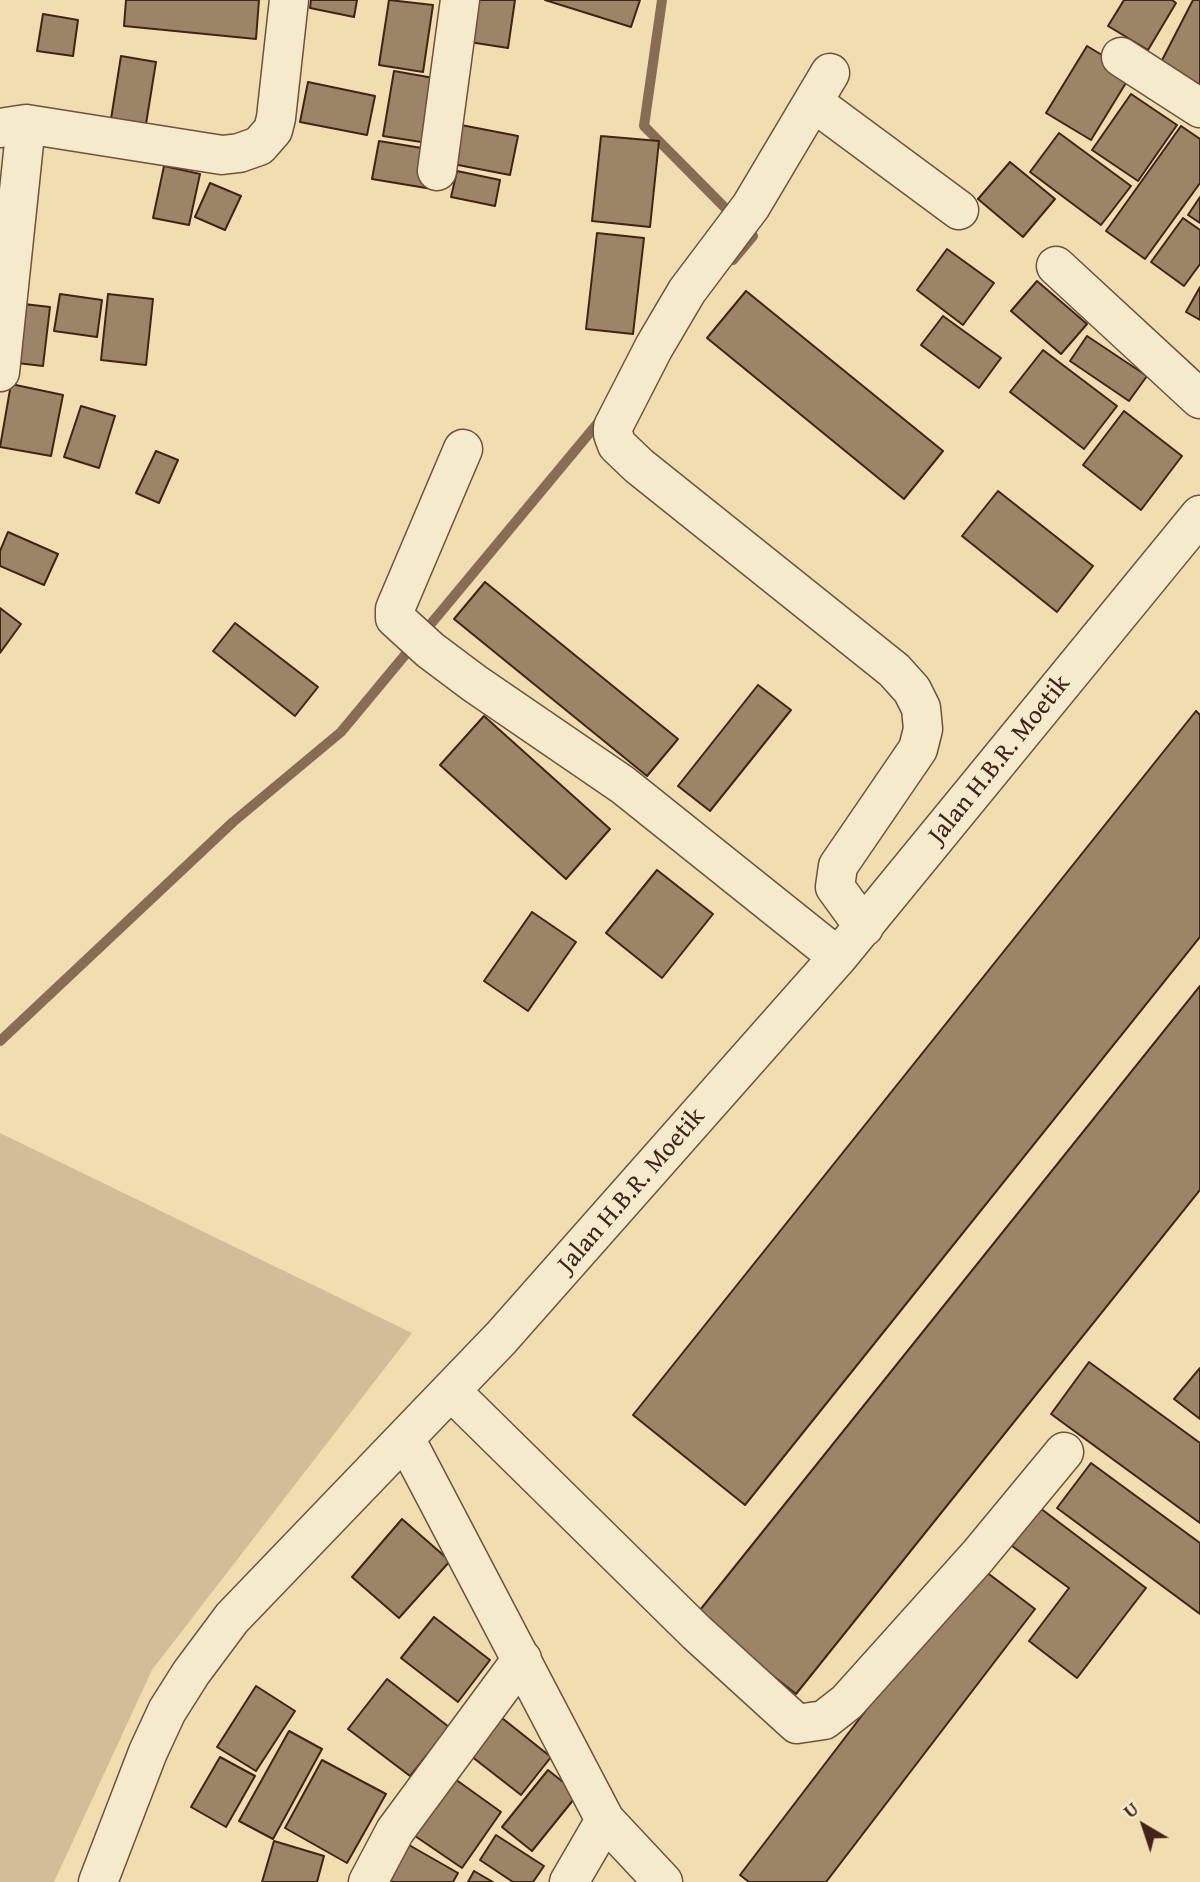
<!DOCTYPE html>
<style>
body{margin:0}
#map{position:relative;width:1200px;height:1882px;overflow:hidden;background:#f0deb0;font-family:"Gentium Book Plus",serif}
canvas{display:block}
.north{position:absolute;left:1109px;top:1791px;width:70px;height:70px;-webkit-text-stroke:5px #f5eacc;paint-order:stroke;rotate:321deg;font-size:19px;font-weight:700;line-height:28px;text-align:center;color:#412318}
.north::after{content:'';display:block;margin:auto;width:24px;height:32px;background:#412318;clip-path:polygon(50% 0,100% 100%,50% 72%,0 100%)}
</style>
<div id="map">
<canvas width="1200" height="1882"></canvas>
<div class="north">U</div>
</div>
<script>
const context = document.querySelector('canvas').getContext('2d');
context.lineJoin = 'round';
function paint(path, color) { context.fillStyle = color; context.fill(path, 'evenodd'); }
const toPath = rows => new Path2D(rows.map(r => 'M' + r).join(''));
function trace(path, color, width, dash) { context.strokeStyle = color; context.lineWidth = width; context.lineCap = dash ? 'butt' : 'round'; context.setLineDash(dash || []); context.stroke(path); }
function write(font, color, halo, rows, align = 'center') {
  context.font = font + ' "Gentium Book Plus",serif'; context.lineWidth = 7; context.setLineDash([]); context.textBaseline = 'middle'; context.strokeStyle = halo; context.fillStyle = color; for (const [text, x, y, turn = 0] of rows) {
    context.save(); context.translate(x, y); context.rotate((+turn || 0) * Math.PI / 180); context.textAlign = isNaN(turn) ? turn : align; if (halo) context.strokeText(text, 0, 0); context.fillText(text, 0, 0); context.restore();
  }
}
paint(toPath([
 [0,1133,412,1333,152,1670,54,1882,0,1882]
]), '#d2be96');
trace(toPath([
 [662,0,644,126,753,236,733,260],
 [0,1041,233,822,341,732,602,418]
]), '#866d54', 10);
const building = toPath([
 [126,0,259,0,256,39,124,26,126,0],
 [311,0,357,0,354,17,310,8,311,0],
 [389,0,433,5,423,72,379,65,389,0],
 [470,0,515,0,508,48,463,41,470,0],
 [545,0,640,0,631,27,545,0],
 [1124,0,1172,0,1176,3,1148,50,1108,26,1124,0],
 [1193,0,1200,0,1200,86,1159,66,1193,0],
 [43,14,78,20,73,56,37,51,43,14],
 [1087,46,1132,73,1091,140,1046,113,1087,46],
 [121,56,156,62,146,124,111,119,121,56],
 [394,71,445,80,434,144,383,136,394,71],
 [308,82,375,96,367,135,300,122,308,82],
 [1131,94,1177,125,1138,181,1092,150,1131,94],
 [461,125,518,136,510,175,453,164,461,125],
 [1181,126,1200,139,1200,183,1145,259,1106,231,1181,126],
 [1059,133,1131,186,1101,225,1030,172,1059,133],
 [601,136,659,141,650,227,592,221,601,136],
 [379,141,440,151,432,189,372,179,379,141],
 [1010,162,1055,199,1023,237,978,199,1010,162],
 [164,166,200,174,189,225,153,218,164,166],
 [457,171,500,180,495,206,451,197,457,171],
 [210,183,241,196,225,230,195,217,210,183],
 [1200,197,1200,223,1188,215,1200,197],
 [1183,218,1200,230,1200,264,1184,286,1151,262,1183,218],
 [597,233,644,238,633,334,586,329,597,233],
 [947,249,994,283,963,325,917,290,947,249],
 [1037,281,1087,324,1061,354,1011,311,1037,281],
 [1200,287,1200,320,1186,312,1200,287],
 [746,291,943,451,904,499,707,338,746,291],
 [60,294,102,300,97,337,54,331,60,294],
 [108,294,153,299,146,365,101,360,108,294],
 [24,304,50,307,43,366,17,363,24,304],
 [943,316,1001,358,979,388,921,345,943,316],
 [1087,336,1147,376,1129,401,1070,361,1087,336],
 [1043,350,1117,406,1084,449,1010,392,1043,350],
 [11,384,63,395,51,456,0,447,11,384],
 [81,406,115,416,99,468,64,457,81,406],
 [1124,411,1182,456,1141,510,1083,465,1124,411],
 [156,451,178,460,159,503,136,493,156,451],
 [998,491,1093,566,1057,612,962,536,998,491],
 [8,532,58,554,44,585,0,566,0,551,8,532],
 [485,582,678,739,647,776,454,619,485,582],
 [0,608,21,624,0,653,0,608],
 [235,623,318,687,295,716,213,651,235,623],
 [758,685,791,710,710,811,678,786,758,685],
 [1196,711,1200,715,1200,937,745,1505,633,1415,1196,711],
 [484,716,610,829,566,879,440,765,484,716],
 [657,870,713,914,662,978,606,933,657,870],
 [532,912,576,942,528,1011,484,981,532,912],
 [1200,986,1200,1190,796,1694,696,1615,1200,986],
 [1089,1362,1200,1443,1200,1523,1051,1414,1089,1362],
 [1200,1368,1200,1419,1174,1399,1200,1368],
 [1091,1463,1200,1543,1200,1614,1057,1508,1091,1463],
 [1040,1508,1146,1588,1077,1678,1029,1641,1069,1588,1012,1546,1040,1508],
 [402,1519,450,1561,399,1618,352,1577,402,1519],
 [977,1565,1035,1609,826,1882,749,1882,740,1875,977,1565],
 [434,1617,490,1660,458,1702,401,1658,434,1617],
 [387,1679,449,1727,410,1776,348,1729,387,1679],
 [256,1686,295,1711,256,1771,217,1747,256,1686],
 [502,1718,551,1757,521,1795,471,1756,502,1718],
 [289,1731,322,1749,273,1839,239,1821,289,1731],
 [220,1757,255,1776,226,1827,191,1807,220,1757],
 [322,1760,386,1794,347,1863,285,1828,322,1760],
 [548,1770,578,1794,532,1851,502,1827,548,1770],
 [455,1779,501,1812,462,1868,415,1836,455,1779],
 [496,1835,544,1866,533,1882,513,1882,480,1860,496,1835],
 [274,1841,324,1856,317,1882,262,1882,274,1841],
 [402,1841,458,1873,453,1882,393,1882,381,1875,402,1841],
 [474,1871,493,1882,468,1882,474,1871]
]);
paint(building, '#9c8467');
trace(building, '#412318', 2);
const minor = toPath([
 [1121,57,1200,108],
 [830,73,751,206,687,291,654,347,613,427,613,434,617,445,639,466,894,670,912,690,921,708,923,729,918,749,838,866,835,887,864,927],
 [813,102,959,210],
 [0,128,26,124,222,155,239,153,259,146,273,130,276,118,289,0],
 [437,171,460,0],
 [1056,266,1200,399],
 [0,372,26,124],
 [463,449,395,609,395,618,430,650,474,683,623,785,838,957],
 [451,1391,696,1632,797,1724,824,1720,847,1702,978,1556,1064,1452],
 [405,1438,605,1820,663,1882],
 [98,1882,148,1752,167,1711,191,1673,232,1618,501,1338,838,957,1200,515],
 [368,1882,395,1831,522,1659],
 [569,1882,605,1820]
]);
trace(minor, '#6d523e', 41);
trace(minor, '#f5eacc', 38);
write('26px', '#412318', '#f5eacc', [
 ["Jalan H.B.R. Moetik",1000,760,-51],
 ["Jalan H.B.R. Moetik",632,1191,-49]
]);
</script>
